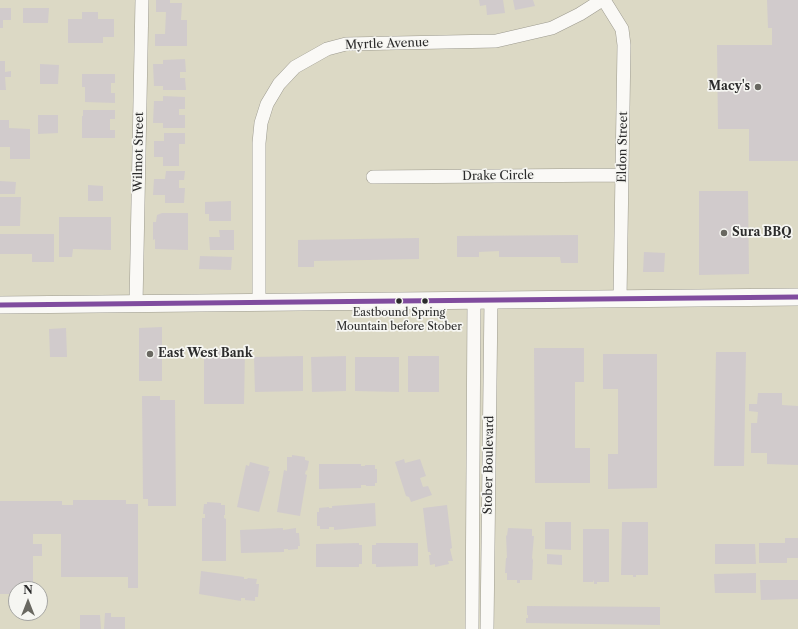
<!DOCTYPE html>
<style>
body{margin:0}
#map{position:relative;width:798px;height:629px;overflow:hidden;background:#dcd9c5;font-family:"Libre Caslon Text",serif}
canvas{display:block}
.north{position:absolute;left:8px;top:581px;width:40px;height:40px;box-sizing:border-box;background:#f6f6f2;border:1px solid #a5a5a2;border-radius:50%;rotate:0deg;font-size:11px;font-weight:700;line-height:16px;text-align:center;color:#2b2b2b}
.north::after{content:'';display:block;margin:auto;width:14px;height:18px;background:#696861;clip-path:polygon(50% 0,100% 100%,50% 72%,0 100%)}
</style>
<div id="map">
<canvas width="798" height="629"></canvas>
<div class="north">N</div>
</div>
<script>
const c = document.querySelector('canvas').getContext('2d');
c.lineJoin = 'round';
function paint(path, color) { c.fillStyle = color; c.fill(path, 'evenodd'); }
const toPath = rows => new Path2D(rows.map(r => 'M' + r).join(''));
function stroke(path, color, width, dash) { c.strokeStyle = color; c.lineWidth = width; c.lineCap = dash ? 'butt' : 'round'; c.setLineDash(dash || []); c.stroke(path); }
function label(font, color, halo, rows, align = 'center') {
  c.font = font + ' "Libre Caslon Text",serif'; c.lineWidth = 3.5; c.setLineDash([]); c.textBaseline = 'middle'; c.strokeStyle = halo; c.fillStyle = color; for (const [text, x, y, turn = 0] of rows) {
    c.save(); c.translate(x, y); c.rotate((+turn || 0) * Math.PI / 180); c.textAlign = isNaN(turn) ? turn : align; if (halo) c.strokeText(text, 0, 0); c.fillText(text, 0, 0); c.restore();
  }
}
paint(toPath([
 [156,0,170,0,170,3,182,3,181,20,187,20,187,46,155,46,155,34,165,34,166,12,156,12],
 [479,0,503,0,505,13,487,15,486,5,480,6],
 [513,0,533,0,535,6,515,10],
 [767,0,798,0,798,161,749,161,749,129,718,129,717,45,772,45,772,28,768,28],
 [0,8,11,8,11,20,3,20,3,28,0,28],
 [23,8,49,8,48,23,23,23],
 [82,12,98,12,98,19,114,19,114,37,103,37,103,43,68,43,68,19,82,19],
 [185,59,186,72,180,72,180,78,185,78,186,90,163,90,163,86,154,86,153,64,163,64,163,60],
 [0,61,5,61,5,72,11,71,11,77,5,77,6,90,0,90],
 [40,64,59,65,58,84,40,84],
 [82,74,115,74,115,83,111,83,111,93,115,93,115,103,85,102,85,87,82,87],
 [163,96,185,97,185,109,179,109,179,115,185,115,185,128,163,128,163,123,153,123,154,101,163,101],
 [83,110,115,110,115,119,110,119,110,130,115,130,115,138,82,138,82,116,83,116],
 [38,115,58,115,58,133,38,134],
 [0,120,9,120,9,128,30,129,30,159,10,159,10,147,0,147],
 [164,133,185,133,185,144,179,144,179,166,163,166,163,157,154,157,154,141,164,141],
 [166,171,185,171,184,180,179,180,179,188,185,188,184,203,165,203,165,195,153,195,154,179,165,179],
 [0,181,16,182,15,194,0,194],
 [88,185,103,186,103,201,88,201],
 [699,191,748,191,749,274,699,275],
 [0,197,21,197,20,226,0,226],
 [231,201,231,221,209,221,209,214,205,214,205,202],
 [162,213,188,213,188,250,155,249,155,239,153,240,153,222,156,222,157,215],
 [59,217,111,217,111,250,73,249,72,257,59,257],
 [219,230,234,230,234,250,210,250,209,237,220,237],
 [0,234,54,234,54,262,32,262,32,254,0,254],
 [578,235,578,263,561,263,560,257,499,257,499,251,479,252,479,257,457,257,457,236],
 [419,238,419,259,314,261,314,267,298,267,298,240],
 [644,252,665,253,664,272,643,272],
 [200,256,232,257,231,270,199,269],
 [162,327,162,381,139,381,139,328],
 [66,328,67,357,50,357,49,329],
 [534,348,584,348,584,382,575,382,575,448,590,448,590,483,535,483],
 [204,349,245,350,244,404,204,404],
 [716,352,746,352,744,466,714,466],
 [603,354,657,354,657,488,608,489,608,454,618,454,618,389,603,389],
 [303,356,303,391,255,392,254,357],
 [346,356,346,391,312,392,311,357],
 [408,356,439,356,439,392,408,392],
 [355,357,399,357,399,392,355,391],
 [758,393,782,393,782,405,798,406,798,465,767,464,767,453,751,453,751,423,757,423,758,412,749,411,749,404,757,404],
 [142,396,160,396,160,400,175,400,176,506,148,506,148,499,143,499],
 [292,455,305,457,305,460,309,461,307,471,306,470,305,474,307,475,300,516,277,512,284,470,287,471,287,457,292,457],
 [404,459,405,463,420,459,426,476,420,478,423,487,428,486,432,495,411,502,409,497,406,496,395,462],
 [250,462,269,467,268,471,270,471,259,512,237,507,246,465,249,466],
 [319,464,361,464,361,466,365,466,365,465,375,465,375,469,377,469,377,483,375,483,375,486,366,486,366,485,361,485,361,488,319,489],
 [73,500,126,500,126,504,138,504,138,588,128,588,128,577,61,577,61,534,33,534,33,544,42,544,42,556,33,556,33,589,16,589,16,594,0,594,0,501,62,501,62,505,73,505],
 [207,502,221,503,221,505,225,505,225,515,224,515,224,518,226,519,226,561,202,561,202,518,205,518,205,514,203,514,204,504,207,504],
 [375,503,376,526,334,530,334,527,329,527,329,529,320,529,320,526,317,526,317,512,319,512,319,508,329,507,329,508,332,508,332,506],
 [447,505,452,548,450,549,453,561,448,561,449,564,435,567,435,564,430,565,429,555,431,555,430,552,428,552,423,508],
 [545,522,571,522,571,550,545,549],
 [622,522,648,522,648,575,636,575,636,577,633,577,633,575,621,575],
 [283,528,283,530,296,528,296,533,299,533,300,546,298,546,298,549,288,550,288,549,284,549,284,552,241,553,240,530],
 [508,528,532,529,532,536,534,536,532,558,533,560,532,580,520,580,520,583,517,583,517,580,507,580,507,573,505,573,506,558,507,558,506,535,507,536],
 [583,529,609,529,609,582,597,582,597,584,594,584,594,580,593,582,583,582],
 [785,538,798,538,798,558,787,558,787,563,759,563,759,543,785,543],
 [359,543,359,545,362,545,362,564,359,564,359,567,316,567,316,544],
 [376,543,418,543,418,566,376,567,376,564,372,564,372,545,376,545],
 [715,544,755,544,756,564,715,564],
 [547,554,562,555,562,565,547,564],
 [201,571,244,577,244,579,247,579,248,578,257,579,256,584,259,584,258,597,255,597,255,601,245,600,245,598,241,598,241,601,199,594],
 [756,573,756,593,715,593,714,574],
 [760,580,798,580,798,599,761,600],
 [527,606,660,607,660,625,526,623,526,618,528,618,528,615,527,615],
 [105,613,111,613,111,617,125,617,125,629,104,629],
 [80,615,100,615,101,629,80,629]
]), '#d1cbcc');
const minor = toPath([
 [604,0,622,29,624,45,620,299],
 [373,177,622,175],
 [259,303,259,143,261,123,267,104,279,84,295,67,327,49,346,44,496,41,552,28,580,14,602,0],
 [136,304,142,0],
 [472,629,474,301],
 [487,629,491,300]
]);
const major = toPath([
 [0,305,798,297]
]);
stroke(minor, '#9c9a8f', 14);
stroke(major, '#9c9a8f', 18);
stroke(minor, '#faf9f6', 13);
stroke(major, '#faf9f6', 17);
stroke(toPath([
 [0,305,798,297]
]), '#804c9e', 5);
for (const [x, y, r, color] of [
 [758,87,4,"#696861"],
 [724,233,4,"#696861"],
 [399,301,3.5,"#2b2b2b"],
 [425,301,3.5,"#2b2b2b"],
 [150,354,4,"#696861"]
]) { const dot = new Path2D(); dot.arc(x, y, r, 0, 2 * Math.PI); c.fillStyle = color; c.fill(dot); stroke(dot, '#f6f6f2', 1.5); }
label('11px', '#2b2b2b', '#f6f6f2', [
 ["Eastbound Spring",399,313],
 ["Mountain before Stober",399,327]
]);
label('12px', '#2b2b2b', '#f6f6f2', [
 ["Myrtle Avenue",387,44,-2],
 ["Eldon Street",623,147,-89],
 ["Wilmot Street",139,152,-89],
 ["Drake Circle",498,176,-1],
 ["Stober Boulevard",489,465,-89]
]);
label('bold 12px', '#2b2b2b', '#f6f6f2', [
 ["Macy's",750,87,"right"],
 ["Sura BBQ",732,233],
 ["East West Bank",158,354]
], 'left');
</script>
